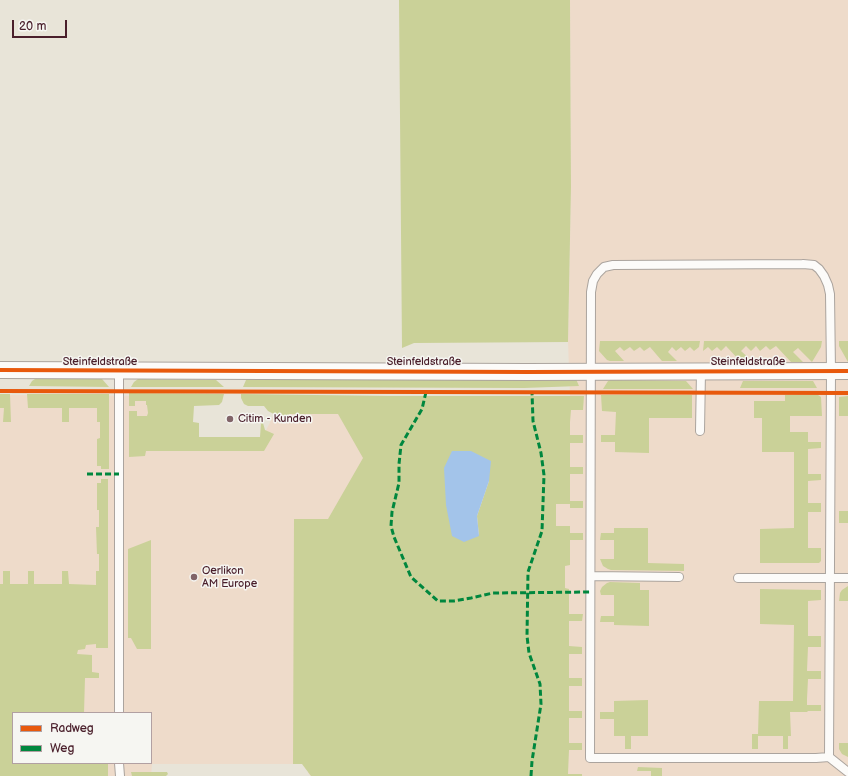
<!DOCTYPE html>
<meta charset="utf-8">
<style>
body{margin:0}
#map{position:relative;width:848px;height:776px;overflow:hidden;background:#e8e4d8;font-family:"Balsamiq Sans",sans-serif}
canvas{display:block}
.legend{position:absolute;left:12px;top:712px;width:140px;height:52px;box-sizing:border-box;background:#f6f6f2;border:1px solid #b1a0a2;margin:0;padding:5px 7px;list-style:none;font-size:12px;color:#4a1f2b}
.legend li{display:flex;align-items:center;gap:8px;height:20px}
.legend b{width:20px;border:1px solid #b1a0a2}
.scale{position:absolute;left:12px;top:20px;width:55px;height:18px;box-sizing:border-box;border:2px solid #4a1f2b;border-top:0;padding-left:5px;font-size:12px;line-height:14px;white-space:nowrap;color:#4a1f2b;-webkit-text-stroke:3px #f6f6f2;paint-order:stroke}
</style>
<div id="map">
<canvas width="848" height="776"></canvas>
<ul class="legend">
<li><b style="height:5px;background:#e8590c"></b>Radweg</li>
<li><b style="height:5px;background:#00873e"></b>Weg</li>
</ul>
<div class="scale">20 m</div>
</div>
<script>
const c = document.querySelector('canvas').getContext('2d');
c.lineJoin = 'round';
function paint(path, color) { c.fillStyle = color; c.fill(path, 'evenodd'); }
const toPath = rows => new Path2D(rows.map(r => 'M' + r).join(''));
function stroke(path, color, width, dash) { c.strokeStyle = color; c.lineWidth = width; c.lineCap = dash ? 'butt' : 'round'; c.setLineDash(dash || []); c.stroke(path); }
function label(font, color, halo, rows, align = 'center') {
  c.font = font + ' "Balsamiq Sans",sans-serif'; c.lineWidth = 3; c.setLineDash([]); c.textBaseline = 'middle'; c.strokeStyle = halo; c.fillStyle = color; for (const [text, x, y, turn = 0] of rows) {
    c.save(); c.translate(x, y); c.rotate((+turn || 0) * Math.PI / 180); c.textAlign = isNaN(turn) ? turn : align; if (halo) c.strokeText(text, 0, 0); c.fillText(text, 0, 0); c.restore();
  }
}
paint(toPath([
 [570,0,848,0,848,776,568,776,569,589,565,589,565,565,570,565,570,527,556,526,556,504,570,504,570,395,568,342,571,187],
 [0,395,175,396,202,442,260,442,284,395,388,396,311,776,308,773,308,764,152,764,151,776,0,776],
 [13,713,151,713,151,763,13,763]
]), '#eedbca');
paint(toPath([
 [399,0,570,0,571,187,568,342,414,343,402,348],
 [600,341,700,341,699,347,694,351,690,347,685,351,681,347,676,351,672,347,668,352,677,361,662,361,650,347,644,351,640,347,634,351,630,347,624,351,620,347,615,351,624,361,610,361,607,360,599,351],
 [704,341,822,341,821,347,812,362,798,348,793,352,803,362,791,362,776,346,770,350,766,346,760,351,756,346,751,351,746,346,741,351,752,361,740,361,726,346,721,351,717,347,712,351,708,347,703,351],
 [839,341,848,341,848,362,839,346],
 [35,379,102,379,109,387,29,386,32,381],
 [138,379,216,380,224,387,131,387,134,382],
 [296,379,493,380,576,379,579,386,524,388,243,387,246,380],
 [611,380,686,381,693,389,603,389,608,381],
 [743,381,813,381,817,388,740,388],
 [129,393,224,394,222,402,219,405,194,406,193,422,199,423,199,437,260,437,261,423,263,423,265,430,274,434,264,451,146,451,145,456,129,457,129,411,137,411,137,416,147,416,148,413,147,405,146,405,146,401,135,401,135,406,129,406],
 [0,394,10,394,11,422,3,422,4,408,0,408],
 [27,394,109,394,109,469,101,469,101,466,97,466,97,439,100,438,100,422,97,422,97,408,69,408,69,422,62,422,62,408,28,408],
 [241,394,388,396,584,396,583,410,571,410,570,422,570,435,583,435,583,443,570,443,570,467,583,467,583,474,570,474,570,501,583,501,583,508,570,508,570,504,556,504,556,526,570,526,570,533,583,533,583,540,570,540,570,565,565,566,565,588,569,589,569,614,583,614,582,621,569,621,569,646,582,647,582,654,569,654,569,678,582,678,582,686,569,686,569,711,582,711,582,718,569,718,569,743,582,743,582,750,569,750,568,774,582,774,582,776,311,776,302,764,293,764,294,519,328,519,363,458,338,414,289,414,285,420,268,411,264,406,248,406,244,404,241,398],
 [444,468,489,481,477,516,479,536],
 [601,395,692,395,692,418,649,418,649,453,615,452,615,442,601,442,601,435,615,435,616,412,602,411],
 [785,395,818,395,821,397,822,416,790,416,790,432,808,432,808,442,821,442,821,448,808,449,808,474,821,474,821,480,808,481,808,503,821,503,821,512,808,512,808,548,821,548,821,561,819,563,760,563,760,529,794,528,794,452,762,452,762,418,754,418,754,401,785,401],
 [848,396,848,416,839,416,839,397],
 [101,479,108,479,108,648,96,648,96,644,86,645,85,649,78,650,77,654,92,655,92,672,99,673,99,678,85,678,84,713,13,713,13,763,108,763,108,776,0,776,0,584,3,584,3,571,10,571,10,584,28,584,28,571,34,571,34,584,62,584,62,571,68,571,69,584,96,585,96,571,99,571,99,554,97,554,96,527,99,527,99,510,97,510,97,483,101,483],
 [839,511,848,511,848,523,839,523],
 [614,528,648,528,648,563,684,564,684,571,611,570,608,569,603,566,600,559,614,559,614,540,600,540,601,533,614,533],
 [151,540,151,649,137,649,131,638,128,638,128,549],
 [610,582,640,583,640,590,649,590,649,626,614,625,614,622,600,622,601,616,614,616,614,595,601,595,600,591,602,587,607,583],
 [848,586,848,601,839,601,840,593,842,590],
 [760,589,821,590,821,600,808,601,808,636,821,636,821,647,808,647,807,671,821,671,821,679,808,679,807,699,807,705,821,705,821,711,808,711,807,712,790,712,791,736,788,736,788,749,783,749,783,736,758,736,758,749,752,749,752,734,758,734,759,701,793,701,794,625,760,624],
 [648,700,648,736,631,736,631,749,625,749,625,736,614,736,614,719,600,719,600,712,614,712,614,701],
 [839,743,848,743,848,757,842,754,839,749],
 [638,767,662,768,662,776,651,776,651,771,637,771],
 [131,772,167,772,168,774,166,776,132,776]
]), '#cad198');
paint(toPath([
 [452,451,471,451,491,461,489,481,477,516,479,536,464,542,452,536,446,505,444,468]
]), '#a3c4ea');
const service = toPath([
 [803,264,814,265,819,269,824,276,828,285,830,294,831,371,829,757,816,758,590,758,591,292,593,281,597,274,604,267,613,265,803,264],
 [119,371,119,713],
 [700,431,701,371],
 [591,576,679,577],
 [738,578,848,578],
 [829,757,848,772],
 [119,763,120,776]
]);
const minor = toPath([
 [0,370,527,372,848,371]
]);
stroke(service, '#aba49e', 10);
stroke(minor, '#aba49e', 18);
stroke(service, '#fcfbf9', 8);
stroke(minor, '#fcfbf9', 16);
stroke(toPath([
 [426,392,422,409,401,445,399,464,399,483,392,512,391,526,394,537,411,577,438,601,454,601,471,598,493,593,591,592],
 [87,474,119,474],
 [531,776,532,761,541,704,540,684,529,653,527,636,528,572,542,531,544,475,541,453,533,421,532,392]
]), '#00873e', 3, [6, 3]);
stroke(toPath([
 [0,370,527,372,848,371],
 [0,391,848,393]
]), '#e8590c', 4);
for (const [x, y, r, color] of [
 [230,419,4,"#816468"],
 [194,577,4,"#816468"]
]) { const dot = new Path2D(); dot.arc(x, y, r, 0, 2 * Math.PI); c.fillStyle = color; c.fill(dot); stroke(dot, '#f6f6f2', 1.5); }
label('11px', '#4a1f2b', '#f6f6f2', [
 ["Steinfeldstraße",100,362],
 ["Steinfeldstraße",424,362],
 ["Steinfeldstraße",748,362]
]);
label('11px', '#4a1f2b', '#f6f6f2', [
 ["Citim - Kunden",238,419],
 ["Oerlikon",202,571],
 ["AM Europe",202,584]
], 'left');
</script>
